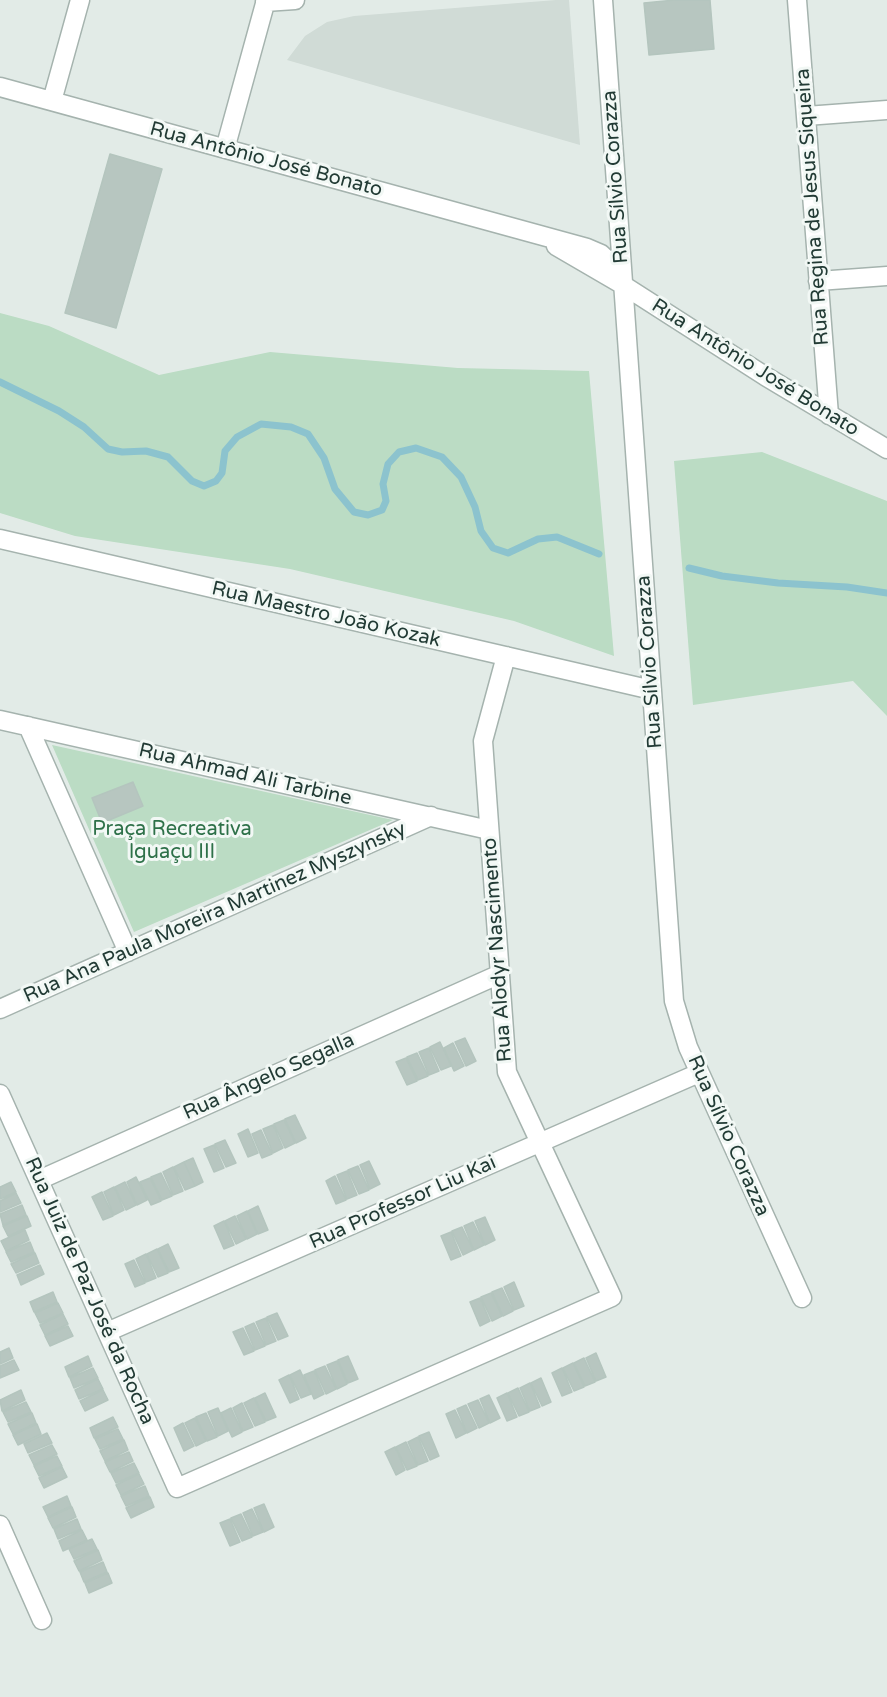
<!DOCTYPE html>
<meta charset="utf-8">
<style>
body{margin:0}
canvas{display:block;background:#e2ebe7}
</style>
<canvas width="887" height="1697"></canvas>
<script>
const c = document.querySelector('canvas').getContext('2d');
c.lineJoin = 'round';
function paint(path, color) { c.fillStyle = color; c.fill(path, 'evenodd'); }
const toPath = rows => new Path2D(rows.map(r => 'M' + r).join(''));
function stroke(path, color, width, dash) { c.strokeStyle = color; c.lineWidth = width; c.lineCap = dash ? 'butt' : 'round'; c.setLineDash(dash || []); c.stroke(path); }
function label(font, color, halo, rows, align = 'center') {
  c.font = font + ' "Varela Round",sans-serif'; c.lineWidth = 6; c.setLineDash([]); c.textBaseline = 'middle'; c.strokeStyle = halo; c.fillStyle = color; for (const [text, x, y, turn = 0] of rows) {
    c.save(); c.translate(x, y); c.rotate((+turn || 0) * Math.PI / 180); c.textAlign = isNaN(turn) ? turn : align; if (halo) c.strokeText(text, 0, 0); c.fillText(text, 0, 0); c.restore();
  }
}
paint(toPath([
 [556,0,569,0,580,145,287,60,305,36,327,22,354,16]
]), '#d0dbd6');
paint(toPath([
 [0,313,49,326,159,375,270,352,458,368,589,371,614,656,514,621,290,569,75,536,0,513],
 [762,452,887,501,887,716,853,681,693,705,674,461],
 [52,745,393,820,134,932]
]), '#bbdcc4');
stroke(toPath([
 [0,382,59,411,84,427,108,449,122,452,146,451,168,457,192,481,204,486,216,481,222,473,225,451,237,437,261,424,291,427,308,434,324,458,335,489,354,512,368,515,382,510,386,501,383,484,388,464,399,452,416,448,442,457,461,477,475,507,481,531,493,548,508,553,538,539,557,537,599,554],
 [689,568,722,576,778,583,847,587,887,593]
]), '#8cc3ce', 7);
const building = toPath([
 [675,0,710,0,714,49,649,55,644,3,675,0],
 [110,154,162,169,116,328,65,313,110,154],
 [133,782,143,806,102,823,92,798,133,782],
 [465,1038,476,1061,466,1066,455,1042,465,1038],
 [440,1042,451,1066,441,1070,430,1047,440,1042],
 [453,1043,464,1066,454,1071,444,1048,453,1043],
 [429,1048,439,1071,429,1075,419,1052,429,1048],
 [417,1053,428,1076,418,1080,407,1057,417,1053],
 [406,1058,417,1081,407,1085,396,1062,406,1058],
 [295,1115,306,1138,296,1143,285,1119,295,1115],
 [284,1120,295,1143,285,1148,274,1124,284,1120],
 [273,1125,283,1148,273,1153,263,1129,273,1125],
 [248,1129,258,1153,248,1157,238,1134,248,1129],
 [261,1130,272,1154,262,1158,252,1134,261,1130],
 [225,1140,236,1163,226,1167,215,1144,225,1140],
 [214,1145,224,1168,214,1172,204,1149,214,1145],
 [193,1158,203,1182,195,1186,184,1162,193,1158],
 [369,1161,380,1184,370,1189,360,1165,369,1161],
 [184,1162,195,1186,185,1190,174,1167,184,1162],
 [358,1166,369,1190,359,1194,348,1170,358,1166],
 [173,1167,183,1191,173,1195,163,1172,173,1167],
 [347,1171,357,1195,347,1199,337,1175,347,1171],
 [161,1173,172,1196,162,1200,151,1177,161,1173],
 [335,1176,346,1200,336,1204,326,1181,335,1176],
 [136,1177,147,1200,137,1205,127,1182,136,1177],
 [150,1178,161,1201,151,1205,140,1182,150,1178],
 [11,1182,16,1192,0,1199,0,1187,11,1182],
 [125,1182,136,1205,126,1210,115,1187,125,1182],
 [114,1187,124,1210,114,1215,104,1192,114,1187],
 [102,1192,113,1216,103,1220,92,1197,102,1192],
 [16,1193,21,1203,0,1212,0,1201,16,1193],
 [22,1205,26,1215,3,1225,0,1214,22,1205],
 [258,1206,268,1230,258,1234,248,1211,258,1206],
 [247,1211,257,1234,247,1239,237,1216,247,1211],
 [27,1216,31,1226,8,1236,3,1226,27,1216],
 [235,1216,246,1239,236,1244,225,1221,235,1216],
 [485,1217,495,1240,485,1245,475,1221,485,1217],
 [224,1221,234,1245,224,1249,214,1226,224,1221],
 [473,1222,484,1245,474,1250,464,1226,473,1222],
 [462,1227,473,1250,463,1255,452,1231,462,1227],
 [25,1230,29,1240,6,1251,1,1241,25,1230],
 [451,1232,461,1256,451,1260,441,1236,451,1232],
 [30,1242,34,1252,11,1262,6,1252,30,1242],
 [168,1244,179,1268,169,1272,158,1249,168,1244],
 [157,1249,168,1273,158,1277,147,1254,157,1249],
 [35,1253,39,1263,16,1273,11,1264,35,1253],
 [146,1254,156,1278,146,1282,136,1259,146,1254],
 [134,1260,145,1283,135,1287,125,1264,134,1260],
 [40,1265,44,1274,21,1285,17,1275,40,1265],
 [514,1282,524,1306,514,1310,504,1287,514,1282],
 [502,1288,513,1311,503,1316,492,1292,502,1288],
 [53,1292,57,1302,34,1312,30,1302,53,1292],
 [491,1293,502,1316,492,1321,481,1297,491,1293],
 [480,1298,490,1321,480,1326,470,1302,480,1298],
 [58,1303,63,1313,40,1323,35,1313,58,1303],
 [277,1313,288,1336,278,1340,267,1317,277,1313],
 [63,1314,68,1324,45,1335,40,1325,63,1314],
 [266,1318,276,1341,266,1345,256,1322,266,1318],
 [254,1323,265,1346,255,1350,245,1327,254,1323],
 [68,1326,73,1336,50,1346,45,1336,68,1326],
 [243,1328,254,1351,244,1355,233,1332,243,1328],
 [9,1348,13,1358,0,1364,0,1352,9,1348],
 [596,1353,606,1377,596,1381,586,1358,596,1353],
 [88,1356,92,1366,69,1377,65,1367,88,1356],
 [348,1356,358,1379,348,1383,338,1360,348,1356],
 [584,1358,595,1382,585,1386,574,1363,584,1358],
 [14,1360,19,1370,0,1378,0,1366,14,1360],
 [337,1361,347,1384,337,1389,327,1365,337,1361],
 [573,1363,584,1387,574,1391,563,1368,573,1363],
 [325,1366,336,1389,326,1394,315,1370,325,1366],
 [93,1368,98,1378,74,1388,70,1378,93,1368],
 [562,1368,572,1392,562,1396,552,1373,562,1368],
 [300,1370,311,1394,301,1398,290,1375,300,1370],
 [314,1371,324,1394,314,1399,304,1375,314,1371],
 [289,1375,299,1399,290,1403,279,1380,289,1375],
 [541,1378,551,1402,542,1406,531,1383,541,1378],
 [98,1379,103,1389,79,1399,75,1390,98,1379],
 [530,1383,540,1407,530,1411,520,1388,530,1383],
 [518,1388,529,1412,519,1416,508,1393,518,1388],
 [21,1390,25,1400,2,1411,0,1400,21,1390],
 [103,1390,108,1400,85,1411,80,1401,103,1390],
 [265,1393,276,1417,266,1421,255,1398,265,1393],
 [507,1393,517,1417,507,1421,497,1398,507,1393],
 [489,1395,500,1418,490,1423,480,1399,489,1395],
 [254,1398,265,1422,255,1426,244,1403,254,1398],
 [478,1400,489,1423,479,1428,468,1404,478,1400],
 [26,1402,31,1412,8,1422,3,1412,26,1402],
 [242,1403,253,1427,243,1431,233,1408,242,1403],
 [466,1405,477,1428,467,1433,457,1409,466,1405],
 [218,1408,228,1431,218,1436,208,1412,218,1408],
 [231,1408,242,1432,232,1437,221,1413,231,1408],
 [455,1410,466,1433,456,1438,446,1414,455,1410],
 [32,1413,36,1423,13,1434,8,1424,32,1413],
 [206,1413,217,1437,207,1441,196,1417,206,1413],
 [113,1417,118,1427,94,1438,90,1428,113,1417],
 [195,1418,206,1441,196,1446,185,1423,195,1418],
 [183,1423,194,1446,184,1451,174,1428,183,1423],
 [37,1424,41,1434,18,1445,13,1435,37,1424],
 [118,1429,123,1439,100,1449,95,1439,118,1429],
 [429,1432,439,1456,430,1460,419,1436,429,1432],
 [47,1433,52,1443,28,1453,24,1444,47,1433],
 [418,1437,428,1461,418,1465,408,1442,418,1437],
 [124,1440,128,1450,105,1461,100,1451,124,1440],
 [406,1442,417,1466,407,1470,396,1447,406,1442],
 [52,1445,57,1454,34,1465,29,1455,52,1445],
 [395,1447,405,1470,396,1475,385,1452,395,1447],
 [129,1452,133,1461,110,1472,105,1462,129,1452],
 [57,1456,62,1466,39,1476,34,1466,57,1456],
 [134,1463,139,1473,116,1483,111,1473,134,1463],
 [62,1467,67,1477,44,1488,39,1478,62,1467],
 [139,1474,144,1484,121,1495,116,1485,139,1474],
 [145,1486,149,1496,126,1506,121,1496,145,1486],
 [67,1496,71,1506,48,1517,43,1507,67,1496],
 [150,1497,154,1507,131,1518,126,1508,150,1497],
 [264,1504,274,1527,264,1532,254,1508,264,1504],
 [72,1507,76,1517,53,1528,48,1518,72,1507],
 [252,1509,263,1532,253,1536,243,1513,252,1509],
 [241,1514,252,1537,242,1541,231,1518,241,1514],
 [77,1519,81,1529,58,1539,54,1529,77,1519],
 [230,1519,240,1542,230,1546,220,1523,230,1519],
 [82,1530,87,1540,63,1551,59,1541,82,1530],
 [92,1539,97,1549,74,1559,69,1549,92,1539],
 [98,1550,102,1560,79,1571,74,1561,98,1550],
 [103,1562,107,1572,84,1582,80,1572,103,1562],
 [108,1573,112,1583,89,1593,85,1583,108,1573]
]);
paint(building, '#b7c6c0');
stroke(building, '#b4c5be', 1.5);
const street = toPath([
 [603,0,674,1001,688,1047,802,1298],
 [797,0,829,415],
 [265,2,295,0],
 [0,87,587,248,601,254,614,266,621,281],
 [52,101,80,0],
 [806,116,887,110],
 [225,149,266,0],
 [556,246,623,285,765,376,887,449],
 [818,281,887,276],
 [0,539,652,690],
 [0,720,489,830],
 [28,726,128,952],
 [0,1009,431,816],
 [0,1094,177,1488,612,1297,507,1072,483,741,506,656],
 [39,1180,500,974],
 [107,1332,699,1073],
 [0,1525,42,1620]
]);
stroke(street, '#a5b3ae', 21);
stroke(street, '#fff', 18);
label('20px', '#223b35', '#f2f8f5', [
 ["Rua Antônio José Bonato",266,160,15],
 ["Rua Sílvio Corazza",616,177,-94],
 ["Rua Regina de Jesus Siqueira",813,207,-94],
 ["Rua Antônio José Bonato",755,368,32],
 ["Rua Maestro João Kozak",326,615,13],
 ["Rua Sílvio Corazza",650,662,-94],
 ["Rua Ahmad Ali Tarbine",245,775,13],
 ["Rua Ana Paula Moreira Martinez Myszynsky",215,913,-24],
 ["Rua Alodyr Nascimento",498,950,-94],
 ["Rua Ângelo Segalla",269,1077,-24],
 ["Rua Sílvio Corazza",728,1136,66],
 ["Rua Professor Liu Kai",403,1203,-24],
 ["Rua Juiz de Paz José da Rocha",89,1291,66]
]);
label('20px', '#2e7149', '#f2f8f5', [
 ["Praça Recreativa",172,830],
 ["Iguaçu III",172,853]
]);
</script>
